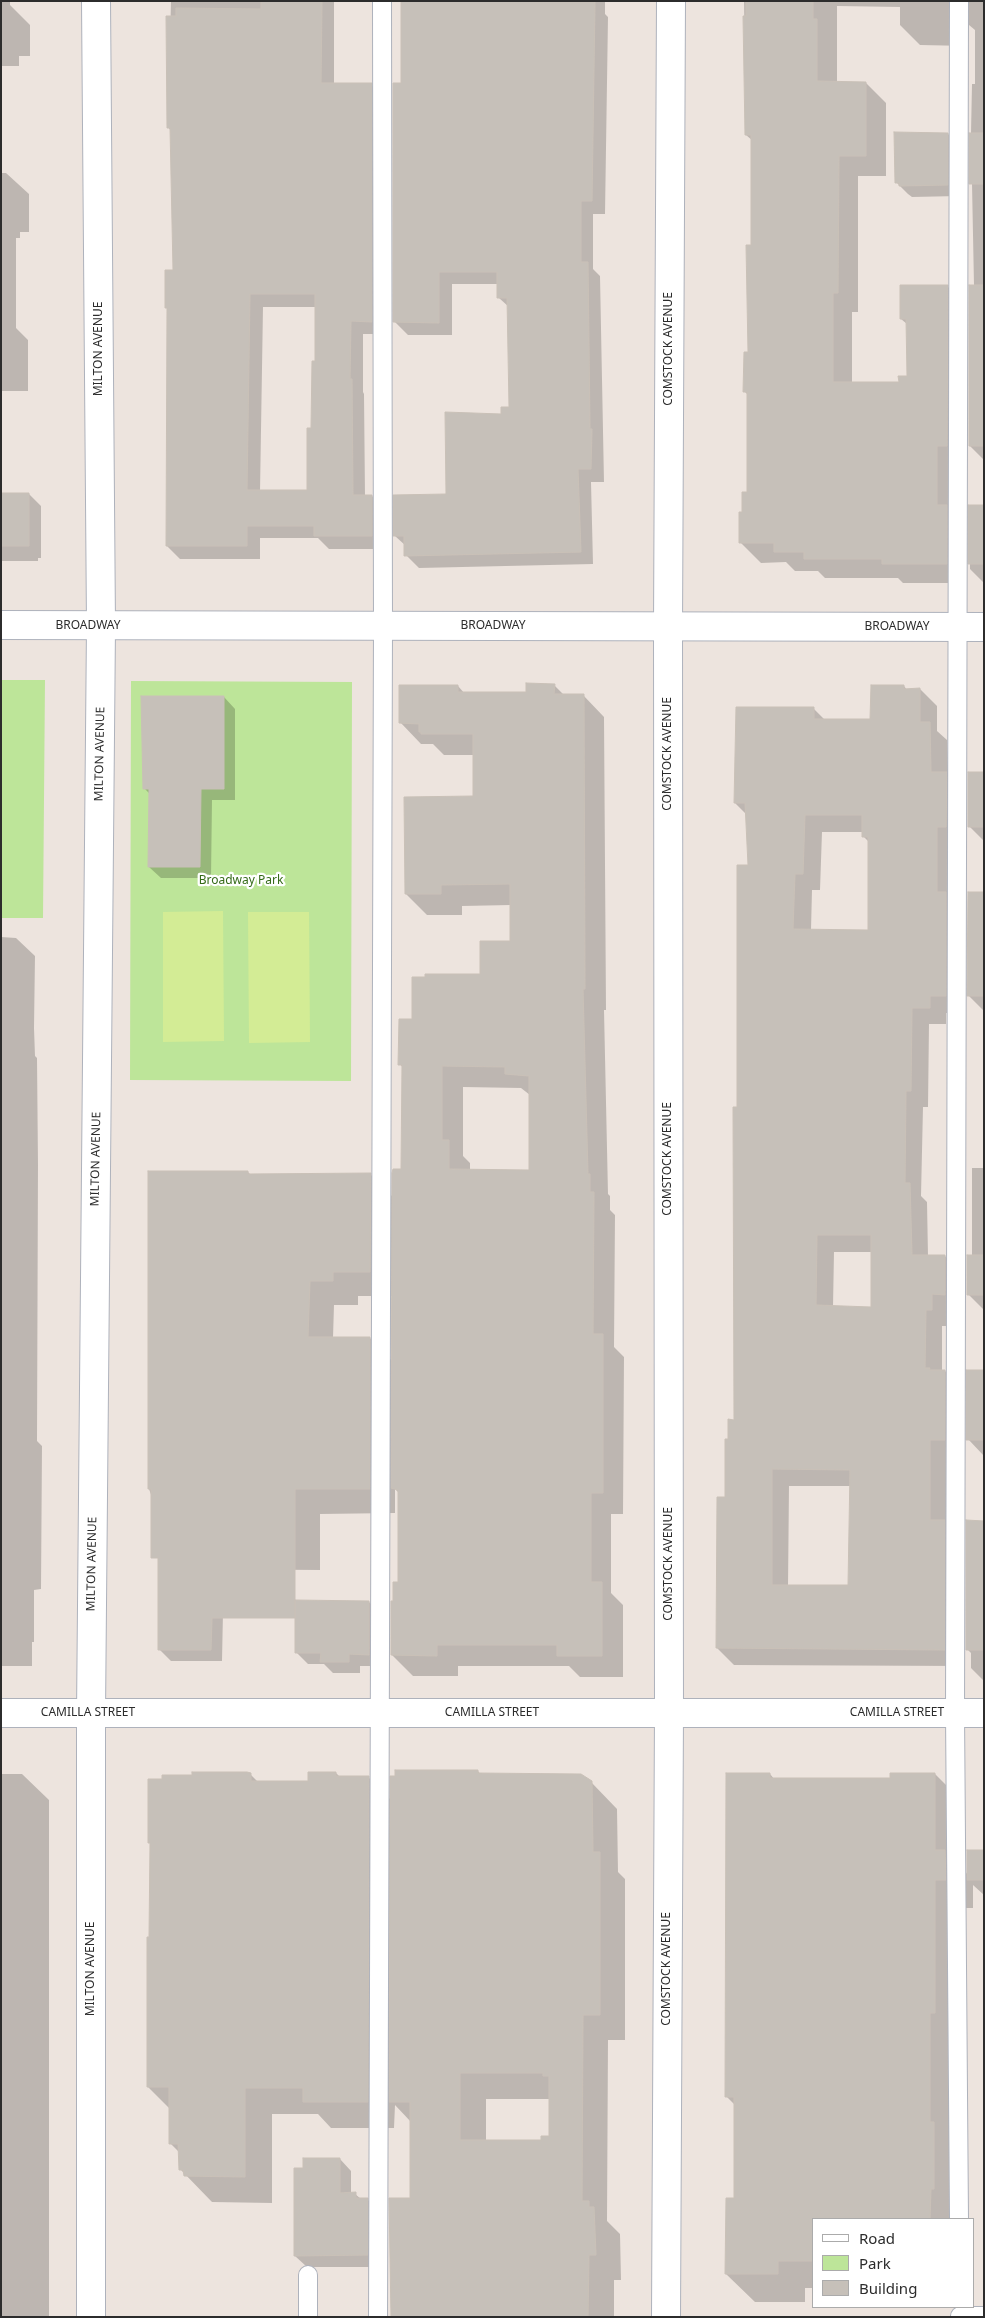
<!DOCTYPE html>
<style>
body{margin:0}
#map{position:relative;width:985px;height:2318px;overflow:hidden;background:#ede4de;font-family:"Noto Sans",sans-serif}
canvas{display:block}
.frame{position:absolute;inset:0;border:2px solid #2c2c2c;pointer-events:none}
.legend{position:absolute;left:812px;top:2218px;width:162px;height:90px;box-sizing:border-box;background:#fff;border:1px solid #ababab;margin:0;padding:6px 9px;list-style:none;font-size:15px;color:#2c2c2c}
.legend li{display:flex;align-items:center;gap:10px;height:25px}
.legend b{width:25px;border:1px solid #ababab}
</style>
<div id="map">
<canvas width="985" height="2318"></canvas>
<div class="frame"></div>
<ul class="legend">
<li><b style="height:6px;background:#fff"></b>Road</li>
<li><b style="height:14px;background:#bde599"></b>Park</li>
<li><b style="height:14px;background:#c6c0b9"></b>Building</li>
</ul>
</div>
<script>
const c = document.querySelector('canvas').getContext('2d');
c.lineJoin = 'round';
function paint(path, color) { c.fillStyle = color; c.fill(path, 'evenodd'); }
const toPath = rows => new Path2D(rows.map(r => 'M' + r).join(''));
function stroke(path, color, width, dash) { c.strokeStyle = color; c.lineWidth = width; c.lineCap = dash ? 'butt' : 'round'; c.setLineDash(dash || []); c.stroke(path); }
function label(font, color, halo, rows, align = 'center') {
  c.font = font + ' "Noto Sans",sans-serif'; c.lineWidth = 4.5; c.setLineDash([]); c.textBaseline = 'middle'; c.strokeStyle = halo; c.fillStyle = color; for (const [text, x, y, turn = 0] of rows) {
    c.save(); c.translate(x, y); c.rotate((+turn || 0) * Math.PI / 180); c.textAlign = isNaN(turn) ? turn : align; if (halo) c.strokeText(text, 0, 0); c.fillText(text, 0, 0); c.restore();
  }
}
paint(toPath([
 [1,680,45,680,43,918,1,918],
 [131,681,352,682,351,1081,130,1080]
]), '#bde599');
paint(toPath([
 [223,911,224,1041,163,1042,163,912],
 [248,912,309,912,310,1042,249,1043]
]), '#d3ec95');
paint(toPath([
 [1,1,10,1,10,5,30,25,30,56,19,56,19,66,1,66],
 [171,1,334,1,334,85,371,85,384,98,385,334,363,334,363,392,364,394,365,496,372,496,385,509,385,549,329,549,318,538,260,538,260,559,180,559,167,546,174,271,171,131,168,127],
 [263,307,316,307,316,362,309,492,260,492],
 [403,1,605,1,605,14,608,17,605,214,593,214,593,269,600,276,604,482,591,482,593,564,419,568,406,555,406,546,395,536,447,495,503,415,510,408,509,307,499,298,499,284,452,284,452,335,408,335,394,321,403,84],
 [744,1,984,1,984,460,970,446,974,286,971,133,972,84,975,84,975,30,969,25,968,46,920,45,900,25,900,7,837,6,837,83,866,83,886,103,886,176,858,176,858,312,852,312,852,383,900,383,909,377,907,324,901,319,947,286,967,306,967,466,957,466,957,516,967,526,967,583,903,583,898,578,825,578,818,571,795,571,786,562,761,563,741,543,744,513,749,493,749,396,745,392,749,353,753,246,753,141,746,135],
 [948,134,959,146,959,196,912,197,908,194,897,183],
 [1,173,6,173,29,194,29,232,20,232,20,238,16,238,16,328,28,340,28,391,1,391],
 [1,494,29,494,41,506,41,558,38,558,38,561,1,561],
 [970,506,984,506,984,583,970,569],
 [554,685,564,695,583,695,604,717,606,1010,604,1010,608,1194,610,1196,610,1210,615,1215,614,1347,624,1357,623,1514,611,1514,611,1593,623,1605,623,1677,580,1677,569,1666,458,1666,458,1676,413,1676,392,1655,395,1602,400,1583,400,1494,395,1489,395,1513,320,1514,320,1570,177,1569,149,1489,248,1172,251,1175,370,1174,393,1197,402,1170,403,1068,400,1064,413,1020,481,975,511,942,511,905,462,906,462,915,427,915,406,894,475,797,475,755,444,755,433,744,421,744,400,722,458,686,465,694,527,694],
 [463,1087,521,1088,530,1095,530,1171,470,1171,470,1163,463,1156],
 [358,1296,393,1296,393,1362,370,1338,333,1338,334,1305,358,1305],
 [904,686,907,690,920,689,937,706,937,731,947,740,948,774,963,790,963,1013,946,1013,946,1024,929,1024,928,1107,923,1107,921,1196,927,1202,928,1256,945,1256,962,1273,948,1326,942,1326,942,1371,945,1371,962,1389,947,1456,947,1524,961,1538,961,1666,734,1665,717,1648,730,1440,735,1421,738,1108,749,867,747,815,735,803,813,708,826,721,871,721],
 [822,832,863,832,863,836,869,842,869,931,811,930,812,890,820,890],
 [834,1252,873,1252,873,1308,833,1307],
 [789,1486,851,1486,849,1587,788,1587],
 [224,697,235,709,235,800,212,800,211,878,161,878,149,867,150,794,145,789],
 [984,773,984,841,969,826],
 [984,893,984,1011,969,996],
 [1,937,16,938,35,956,34,1028,35,1056,37,1058,38,1165,37,1441,42,1446,41,1589,34,1590,34,1642,32,1642,32,1666,1,1666],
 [972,1168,984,1168,984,1310,968,1294,972,1257],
 [984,1371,984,1456,968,1439],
 [984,1522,984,1681,971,1668,971,1653,967,1649],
 [159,1599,223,1612,222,1661,171,1661,159,1649],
 [369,1602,381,1614,380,1666,360,1666,360,1673,333,1673,324,1664,308,1664,296,1652],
 [478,1771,481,1775,591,1782,617,1809,618,1872,625,1879,625,2040,608,2040,607,2221,620,2234,621,2280,614,2280,614,2317,391,2317,390,2199,411,2199,411,2122,395,2105,394,2128,331,2128,318,2114,272,2114,272,2203,212,2202,180,2169,179,2152,170,2143,170,2109,148,2087,151,1845,149,1842,250,1774,258,1782,309,1782,336,1773,340,1777,368,1777,391,1800],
 [486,2099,550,2099,550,2137,542,2141,486,2141],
 [1,1774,22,1774,49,1800,49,2317,1,2317],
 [770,1774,775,1780,892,1780,935,1774,963,1802,963,1869,968,1875,984,1852,984,1895,973,1885,973,1908,963,1908,958,2219,814,2219,814,2288,805,2288,805,2302,755,2302,726,2274,735,2199,735,2105,726,2096],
 [340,2159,351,2171,351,2194,355,2194,361,2199,367,2199,379,2211,379,2267,307,2267,295,2256,304,2170]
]), '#0003');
const building = toPath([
 [261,1,322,1,321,83,372,83,372,322,351,321,350,379,352,379,353,495,372,495,372,536,314,536,314,526,247,526,247,546,166,546,167,308,165,308,165,270,173,270,170,128,167,128,166,16,176,16,176,8,261,9,261,1],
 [250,294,315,294,315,361,312,361,311,428,307,428,307,490,247,490,250,294],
 [401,1,595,2,592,201,581,201,581,262,588,262,590,429,592,429,591,469,578,469,581,552,404,556,404,536,393,536,393,495,446,494,445,412,501,414,501,407,509,407,507,298,497,298,497,272,439,272,439,323,393,322,393,83,401,83,401,1],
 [746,1,813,1,813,19,817,19,817,81,866,82,866,156,839,156,838,293,833,293,833,382,899,382,898,376,907,376,906,319,900,319,900,285,948,285,947,446,937,446,937,505,947,505,947,564,882,564,882,559,804,559,804,552,774,552,774,543,739,543,739,512,742,512,742,492,747,492,747,392,743,392,744,352,748,352,746,245,751,245,751,135,745,135,743,16,746,16,746,1],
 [894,132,948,133,948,185,899,186,899,183,895,183,894,132],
 [969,133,984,133,984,184,969,184,969,133],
 [969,285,984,285,984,446,969,446,969,285],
 [1,493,29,493,29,546,1,546,1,493],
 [968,505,984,505,984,564,968,564,968,505],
 [526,683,555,684,554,694,584,694,585,989,583,989,588,1174,590,1174,590,1192,594,1192,593,1334,603,1334,603,1493,591,1493,591,1582,602,1582,602,1656,557,1656,557,1645,437,1645,437,1656,391,1655,391,1601,393,1601,393,1582,398,1582,398,1490,391,1488,392,1173,393,1169,401,1169,402,1065,398,1065,399,1019,412,1019,412,977,425,977,425,974,480,974,480,941,510,941,510,884,441,885,441,894,405,894,404,797,473,796,473,734,421,734,421,732,419,732,419,724,399,723,399,685,458,685,458,692,526,692,526,683],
 [442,1066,505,1067,505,1074,529,1076,529,1170,449,1169,449,1140,442,1140,442,1066],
 [871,685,904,685,904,689,920,688,920,722,930,722,931,772,947,772,946,827,937,827,937,892,946,892,946,996,930,996,930,1008,912,1008,911,1091,906,1091,905,1183,910,1183,912,1255,945,1255,945,1295,932,1294,932,1310,926,1310,925,1368,930,1368,929,1370,945,1370,945,1440,930,1440,930,1520,945,1520,945,1650,716,1648,717,1497,725,1497,725,1439,728,1439,728,1419,734,1420,733,1107,737,1107,737,865,748,865,745,803,734,803,736,707,814,707,814,719,870,719,871,685],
 [805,815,862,815,862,837,868,837,868,930,793,929,795,874,803,874,805,815],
 [817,1235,871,1235,871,1307,816,1305,817,1235],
 [772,1469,850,1470,848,1585,772,1585,772,1469],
 [141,696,224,696,224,789,201,789,200,867,148,867,149,789,143,789,141,696],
 [968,772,984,772,984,827,968,827,968,772],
 [968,892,984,892,984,996,967,996,968,892],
 [148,1171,248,1171,248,1174,371,1173,370,1272,333,1272,333,1281,310,1281,308,1337,370,1337,370,1489,295,1489,295,1618,212,1618,211,1650,158,1650,158,1558,151,1558,151,1489,148,1489,148,1171],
 [967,1255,984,1255,984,1295,967,1295,967,1255],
 [966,1370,984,1370,984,1440,966,1440,966,1370],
 [966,1520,984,1521,984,1650,966,1650,966,1520],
 [295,1600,369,1601,369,1655,349,1654,349,1662,320,1662,321,1653,295,1653,295,1600],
 [395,1770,478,1770,478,1773,581,1774,592,1781,593,1852,600,1852,600,2015,583,2015,582,2201,589,2201,589,2207,594,2207,596,2255,589,2255,588,2317,391,2317,389,2198,410,2198,410,2102,389,2102,390,1776,395,1776,395,1770],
 [460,2073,543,2073,543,2076,549,2076,549,2136,541,2136,541,2140,460,2140,460,2073],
 [192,1772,247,1772,251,1773,251,1781,308,1781,308,1772,336,1772,336,1776,369,1776,368,2102,303,2102,303,2088,245,2088,245,2177,184,2176,183,2170,179,2170,178,2144,169,2144,169,2087,147,2087,147,1937,149,1937,150,1843,148,1843,148,1779,162,1779,162,1775,192,1775,192,1772],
 [726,1773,770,1773,770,1778,890,1778,890,1773,935,1773,935,1850,945,1850,946,1880,935,1880,935,2013,930,2013,930,2122,934,2122,934,2189,931,2189,930,2219,814,2219,814,2261,778,2261,778,2274,725,2274,726,2198,734,2198,734,2097,725,2097,726,1773],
 [967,1850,984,1850,984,1880,967,1880,967,1850],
 [303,2158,340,2158,340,2193,356,2192,356,2198,368,2198,368,2255,294,2256,294,2168,303,2168,303,2158]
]);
paint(building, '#c6c0b9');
stroke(building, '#c9c0b7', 1);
const lane = toPath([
 [959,1,955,1713,959,2219],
 [960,2316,984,2316],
 [308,2317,308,2275],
 [378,2317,383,626,382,1]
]);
const street = toPath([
 [1,1713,984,1713],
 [91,2317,91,1713,101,626,96,1],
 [666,2317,669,1713,668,626,671,1]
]);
const secondary = toPath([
 [1,625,984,627]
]);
stroke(lane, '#aeb2bc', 20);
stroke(street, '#aeb2bc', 30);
stroke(secondary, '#aeb2bc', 30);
stroke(lane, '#fff', 18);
stroke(street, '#fff', 28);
stroke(secondary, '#fff', 28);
label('12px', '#2c2c2c', '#fff', [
 ["MILTON AVENUE",99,349,-90],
 ["COMSTOCK AVENUE",669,349,-90],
 ["BROADWAY",88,626],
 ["BROADWAY",493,626],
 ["BROADWAY",897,627],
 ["MILTON AVENUE",100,754,-89],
 ["COMSTOCK AVENUE",668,754,-90],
 ["MILTON AVENUE",96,1159,-89],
 ["COMSTOCK AVENUE",668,1159,-90],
 ["MILTON AVENUE",92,1564,-89],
 ["COMSTOCK AVENUE",669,1564,-90],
 ["CAMILLA STREET",88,1713],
 ["CAMILLA STREET",492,1713],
 ["CAMILLA STREET",897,1713],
 ["MILTON AVENUE",91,1969,-90],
 ["COMSTOCK AVENUE",667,1969,-90]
]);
label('12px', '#356b19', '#fff', [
 ["Broadway Park",241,881]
]);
</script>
